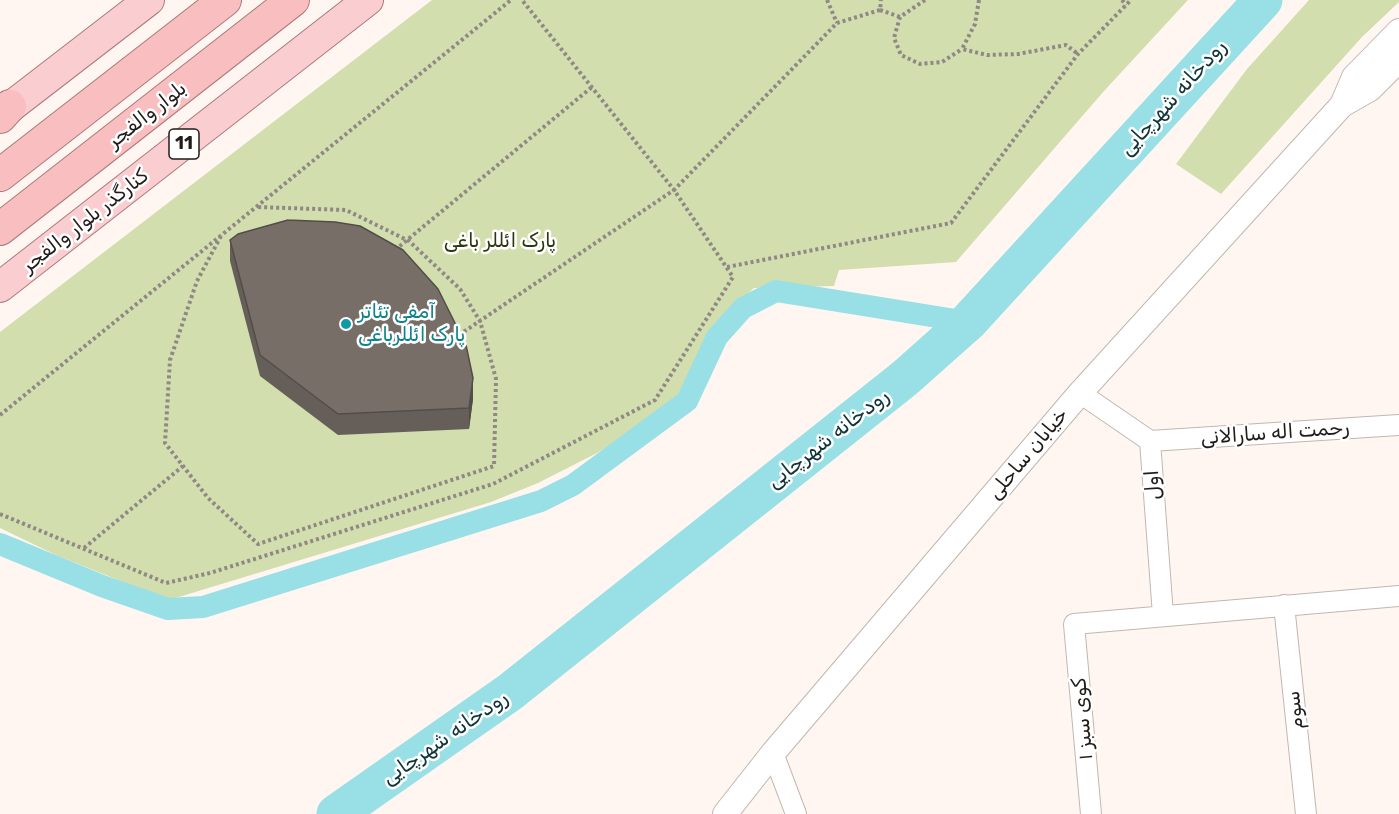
<!DOCTYPE html>
<meta charset="utf-8">
<style>
body{margin:0}
canvas{display:block;background:#fff6f1}
</style>
<canvas width="1399" height="814"></canvas>
<script>
const c = document.querySelector('canvas').getContext('2d');
c.lineJoin = 'round';
function paint(path, color) { c.fillStyle = color; c.fill(path, 'evenodd'); }
const toPath = rows => new Path2D(rows.map(r => 'M' + r).join(''));
function stroke(path, color, width, dash) { c.strokeStyle = color; c.lineWidth = width; c.lineCap = dash ? 'butt' : 'round'; c.setLineDash(dash || []); c.stroke(path); }
function label(font, color, halo, rows, align = 'center') {
  c.font = font + ' Rubik,"Noto Naskh Arabic",sans-serif'; c.lineWidth = 5; c.setLineDash([]); c.textBaseline = 'middle'; c.strokeStyle = halo; c.fillStyle = color; for (const [text, x, y, turn = 0] of rows) {
    c.save(); c.translate(x, y); c.rotate((+turn || 0) * Math.PI / 180); c.textAlign = isNaN(turn) ? turn : align; if (halo) c.strokeText(text, 0, 0); c.fillText(text, 0, 0); c.restore();
  }
}
paint(toPath([
 [432,0,1188,0,1104,91,956,262,839,270,834,286,754,288,728,312,712,335,690,381,662,414,597,453,538,483,491,502,169,600,58,556,0,528,0,332],
 [1309,0,1399,0,1399,2,1362,37,1221,194,1176,164,1247,69]
]), '#d2deae');
stroke(toPath([
 [0,544,102,586,168,609,203,607,541,501,573,485,687,401,717,337,743,308,776,291,968,322]
]), '#98e0e5', 22);
stroke(toPath([
 [336,814,510,692,905,378,968,322,1263,0]
]), '#98e0e5', 39);
const minor = toPath([
 [1080,393,1150,441,1163,615],
 [1150,441,1399,425],
 [1284,605,1306,814],
 [773,753,796,814],
 [1091,814,1074,624,1399,596]
]);
const tertiary = toPath([
 [1342,105,1370,89,1399,60],
 [725,814,773,753,1080,393,1342,105,1354,77,1399,31]
]);
const primary = toPath([
 [0,115,149,0],
 [0,287,368,0]
]);
const trunk = toPath([
 [0,117,10,106],
 [0,175,225,0],
 [0,229,293,0]
]);
stroke(minor, '#c1b7b1', 22);
stroke(tertiary, '#c1b7b1', 26);
stroke(primary, '#ac7a7c', 32);
stroke(trunk, '#ac7a7c', 34);
stroke(toPath([
 [827,0,837,23],
 [925,0,900,17,894,38,901,55,920,64,942,62,962,49],
 [979,0,975,24,962,49,987,55,1018,54,1066,45,1078,54],
 [1122,0,1126,5],
 [880,10,900,17],
 [221,236,197,281,170,360,165,443,208,498,258,544,494,466,496,379,480,321,460,289,409,241,346,210,257,207],
 [395,250,592,87],
 [727,267,951,223,1078,54,1131,0],
 [459,335,674,190,522,0],
 [0,415,511,0],
 [0,514,166,583,210,573,493,484,655,400,733,277,674,190,837,23,880,10,881,0],
 [84,548,183,466]
]), '#8f8885', 4, [3, 3]);
stroke(minor, '#fff', 20);
stroke(tertiary, '#fff', 24);
stroke(primary, '#faced0', 30);
stroke(trunk, '#f8bec0', 32);
paint(toPath([
 [230,240,473,399,469,429,338,435,260,376,230,261]
]), '#665f59');
paint(toPath([
 [473,378,473,399,469,429,469,408]
]), '#534d49');
const building = toPath([
 [288,220,335,222,360,226,403,250,438,289,466,345,473,378,469,408,338,414,260,355,230,240,238,234,288,220]
]);
paint(building, '#776e68');
stroke(building, '#534d49', 1.5);
for (const [x, y, r, color] of [
 [346,324,6,"#0f9aa8"]
]) { const dot = new Path2D(); dot.arc(x, y, r, 0, 2 * Math.PI); c.fillStyle = color; c.fill(dot); stroke(dot, '#fff', 2); }
for (const [x, y, w] of [
 [184,144,30]
]) { const box = new Path2D(); box.roundRect(x - w / 2, y - 15, w, 30, 4.5); c.fillStyle = '#fff'; c.fill(box); stroke(box, '#201c1a', 1.5); }
label('bold 18px', '#201c1a', null, [
 ["11",184,144]
]);
label('20px', '#201c1a', '#fff', [
 ["بلوار والفجر",147,115,-38],
 ["کنارگذر بلوار والفجر",85,221,-38],
 ["رحمت اله سارالانی",1275,433,-4],
 ["خیابان ساحلی",1028,454,-50],
 ["اول",1153,485,-94],
 ["سوم",1295,710,-96],
 ["کوی سبز ۱",1083,719,-95]
]);
label('20px', '#2e360d', '#fff', [
 ["پارک ائللر باغی",500,241]
]);
label('20px', '#0d838f', '#fff', [
 ["آمفی تئاتر",358,312],
 ["پارک ائللرباغی",358,335]
], 'left');
label('italic 21px', '#103437', '#fff', [
 ["رودخانه شهرچایی",1173,98,-48],
 ["رودخانه شهرچایی",828,439,-38],
 ["رودخانه شهرچایی",445,738,-35]
]);
</script>
